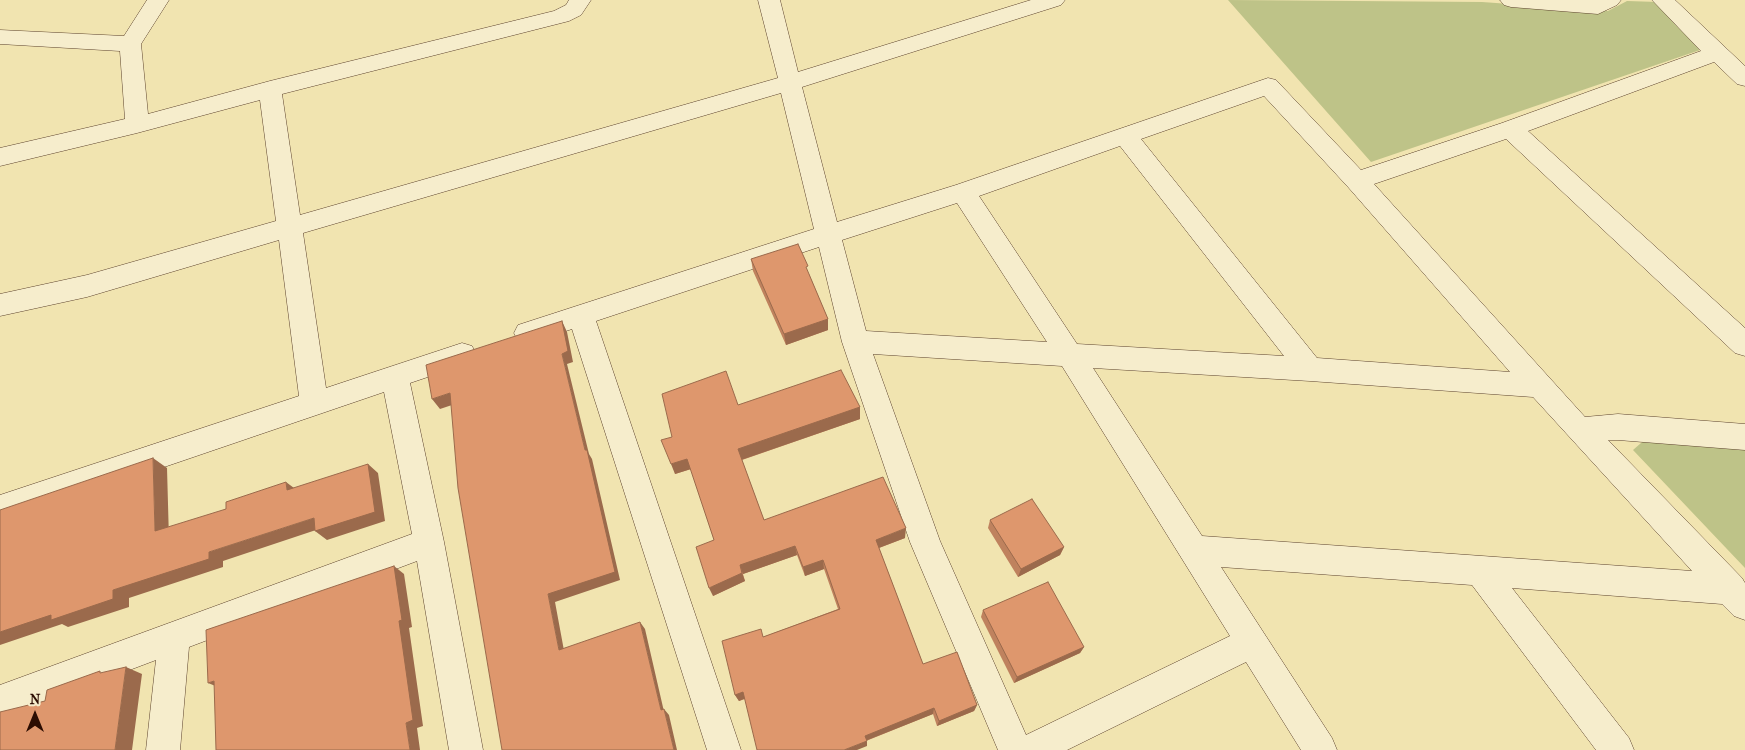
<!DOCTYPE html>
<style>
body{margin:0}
#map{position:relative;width:1745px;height:750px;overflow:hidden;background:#f1e4b0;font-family:"IM FELL French Canon",serif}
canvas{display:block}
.north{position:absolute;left:10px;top:690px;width:50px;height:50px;-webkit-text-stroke:4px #f6edcc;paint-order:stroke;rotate:0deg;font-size:14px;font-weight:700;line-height:20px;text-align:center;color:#2c0d02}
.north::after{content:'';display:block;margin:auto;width:18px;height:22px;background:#2c0d02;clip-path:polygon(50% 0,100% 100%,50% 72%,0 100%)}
</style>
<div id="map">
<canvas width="1745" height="750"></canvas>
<div class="north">N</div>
</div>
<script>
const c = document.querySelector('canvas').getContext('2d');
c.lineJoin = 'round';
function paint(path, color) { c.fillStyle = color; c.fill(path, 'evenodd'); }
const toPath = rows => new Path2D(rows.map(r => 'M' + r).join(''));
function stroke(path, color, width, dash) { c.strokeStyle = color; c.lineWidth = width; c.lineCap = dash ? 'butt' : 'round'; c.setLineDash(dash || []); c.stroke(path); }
paint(toPath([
 [1228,0,1482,2,1608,11,1627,1,1658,2,1703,49,1371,162],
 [1649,436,1745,442,1745,568,1633,450]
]), '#bec388');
const minor = toPath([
 [147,0,169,0,141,44,148,114,270,81,554,11,566,5,569,0,591,0,581,15,569,21,282,94,300,215,778,78,758,0,780,0,798,72,1031,0,1065,0,1061,5,802,87,837,222,956,185,1268,78,1276,80,1361,170,1502,123,1701,51,1652,0,1675,0,1745,66,1745,86,1737,84,1714,62,1528,131,1745,328,1745,356,1735,353,1506,139,1374,184,1585,417,1618,414,1745,424,1745,450,1618,440,1608,440,1742,578,1745,583,1745,620,1734,616,1722,604,1512,588,1629,738,1634,750,1596,750,1472,585,1221,567,1332,738,1337,750,1301,750,1246,662,1067,750,998,750,910,542,842,342,819,247,596,321,741,750,707,750,572,329,527,344,518,341,514,333,518,325,814,229,781,93,303,233,326,388,462,343,472,346,476,354,472,362,410,383,444,542,483,750,449,750,417,561,189,647,180,750,146,750,156,660,0,719,0,685,412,534,384,392,0,523,0,495,299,396,279,240,87,297,0,316,0,294,87,275,276,221,260,100,137,133,0,166,0,148,125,119,120,51,0,44,0,30,124,36,147,0],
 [1264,96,1348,187,1510,372,1317,358,1141,139,1264,96],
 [1120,146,1284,356,1077,344,979,196,1120,146],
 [957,203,1047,342,866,331,842,240,957,203],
 [873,354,1062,366,1230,636,1026,735,940,541,873,354],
 [1093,368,1310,381,1533,397,1692,571,1202,536,1093,368],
 [1500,0,1621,0,1617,5,1598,14,1511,7,1504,5,1500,0]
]);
stroke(minor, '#5d432e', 1);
paint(minor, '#f6edcc');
paint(toPath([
 [751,259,809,274,828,319,828,330,786,345,753,271],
 [738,405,860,407,860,419,742,460,764,520,905,538,879,548,923,664,977,705,974,711,937,726,933,714,866,741,867,746,745,699,739,701,735,695,763,637,838,609,824,569,805,576,797,555,743,574,745,581,713,596,714,540,691,469,675,474,672,437],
 [990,520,1064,547,1060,555,1018,577,988,528],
 [983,610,1084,647,1080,653,1014,683,981,617]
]), '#bf825e');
paint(toPath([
 [828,319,828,330,786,345,784,334],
 [562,321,567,332,573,362,567,364,589,454,592,459,620,580,555,602,565,656,559,650,548,594,585,450,562,354],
 [450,393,458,403,440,409,432,399],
 [860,407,860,419,741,460,738,449],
 [153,458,167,468,169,540,155,531],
 [687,459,691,469,675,474,671,464],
 [368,464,378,473,385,521,327,540,315,531],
 [286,482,298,491,287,490],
 [314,518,325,527,223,561,223,567,129,598,129,607,68,627,62,624,0,645,0,632,113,590,209,552],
 [906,528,905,538,876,549,876,540],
 [795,546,797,555,743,574,740,565],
 [1064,547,1060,555,1018,577,1021,569],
 [823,560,824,569,805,576,803,567],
 [394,566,404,574,412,627,409,628,423,726,417,728,420,750,410,750,406,723],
 [742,573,745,581,713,596,709,588],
 [640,622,645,629,665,716,661,710],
 [1084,647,1080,653,1014,683,1017,677],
 [126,667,142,674,132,750,115,750],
 [214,681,223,689,208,683],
 [743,692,746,698,739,701,735,695],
 [977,705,974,711,937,726,939,721],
 [934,708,933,714,865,741,865,736],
 [664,709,669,715,677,750,674,750],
 [867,741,867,746,857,750,844,750]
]), '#9b6a4c');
const building = toPath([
 [798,244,808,266,806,267,828,319,784,334,751,259,798,244],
 [562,321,568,351,562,354,585,450,587,450,615,572,548,594,559,650,640,622,661,710,664,709,674,750,502,750,458,488,450,393,432,399,426,365,562,321],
 [841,370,860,407,738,449,764,520,883,477,906,528,876,540,923,664,957,652,977,705,939,721,934,708,865,736,867,741,844,750,757,750,743,692,735,695,722,641,761,629,763,637,840,609,823,560,803,567,795,546,740,565,742,573,709,588,696,547,714,540,687,459,671,464,661,440,672,437,662,394,726,371,738,405,841,370],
 [153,458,155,531,226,509,226,502,286,482,287,490,368,464,375,512,315,531,314,518,209,552,209,559,113,590,113,599,51,620,51,615,0,632,0,510,153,458],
 [1032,499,1064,547,1021,569,990,520,1032,499],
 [394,566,402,620,399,621,413,720,406,723,410,750,216,750,214,681,208,683,206,630,394,566],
 [1048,582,1084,647,1017,677,983,610,1048,582],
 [126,667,115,750,0,750,0,712,45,701,47,690,100,671,100,673,126,667]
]);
paint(building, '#de976d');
stroke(building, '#9b6a4c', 1);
</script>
